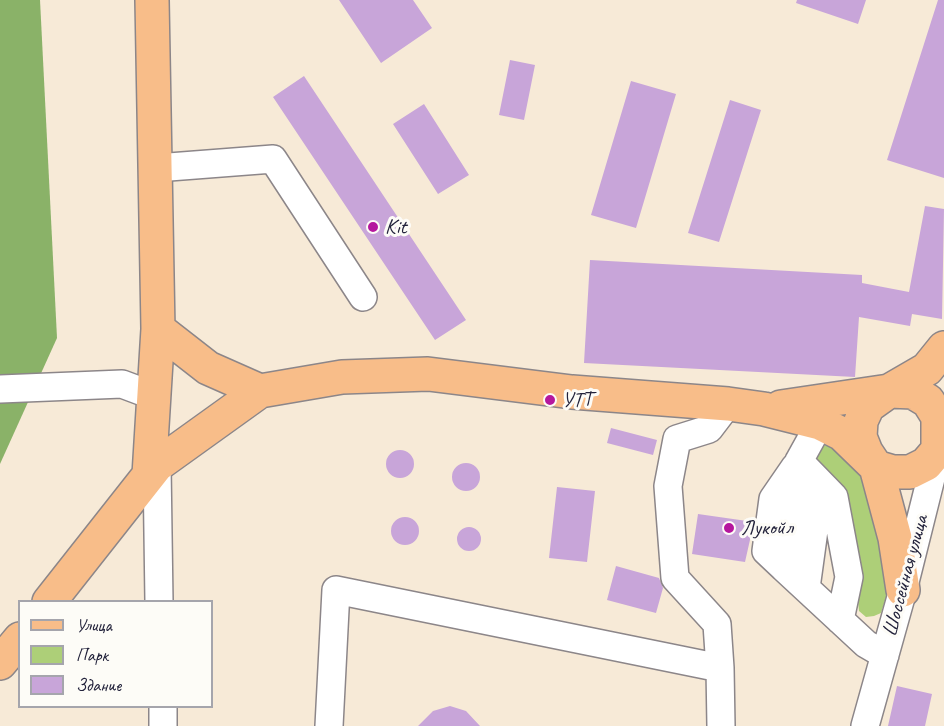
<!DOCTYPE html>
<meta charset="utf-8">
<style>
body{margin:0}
#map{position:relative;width:944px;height:726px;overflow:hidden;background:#f7ead7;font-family:Caveat,sans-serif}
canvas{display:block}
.legend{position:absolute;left:18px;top:600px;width:195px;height:108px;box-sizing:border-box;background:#fdfcf7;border:2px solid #a5a5ac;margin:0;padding:8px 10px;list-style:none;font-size:18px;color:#22223b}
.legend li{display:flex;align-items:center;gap:12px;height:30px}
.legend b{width:30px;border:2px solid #a5a5ac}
</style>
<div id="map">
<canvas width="944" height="726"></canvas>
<ul class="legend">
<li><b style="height:8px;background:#f8bd89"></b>Улица</li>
<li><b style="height:16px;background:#adcf78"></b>Парк</li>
<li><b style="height:16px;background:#c8a5d9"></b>Здание</li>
</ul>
</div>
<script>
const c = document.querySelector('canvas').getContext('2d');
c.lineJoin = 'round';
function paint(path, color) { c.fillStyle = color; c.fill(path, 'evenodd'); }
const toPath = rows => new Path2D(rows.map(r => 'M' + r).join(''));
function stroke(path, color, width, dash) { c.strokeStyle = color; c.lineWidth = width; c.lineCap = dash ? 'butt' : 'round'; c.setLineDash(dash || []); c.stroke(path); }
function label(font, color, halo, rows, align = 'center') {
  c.font = font + ' Caveat,sans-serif'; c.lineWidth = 6; c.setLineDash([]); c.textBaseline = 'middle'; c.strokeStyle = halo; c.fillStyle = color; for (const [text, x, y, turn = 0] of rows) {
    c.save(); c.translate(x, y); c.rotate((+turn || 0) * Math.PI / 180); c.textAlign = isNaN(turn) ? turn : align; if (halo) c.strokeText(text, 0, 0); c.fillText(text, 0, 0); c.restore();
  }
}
paint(toPath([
 [835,444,863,466,892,579,881,613,874,616,866,617,859,611,857,592,817,465,817,455,821,446]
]), '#adcf78');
paint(toPath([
 [0,0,40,0,57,338,0,464]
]), '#8ab268');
paint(toPath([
 [339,0,413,0,432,28,381,63],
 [797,0,866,0,858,24,796,3],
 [938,0,944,0,944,178,887,160],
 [510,60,535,65,524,120,499,115],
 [304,76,466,320,435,340,273,97],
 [631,81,676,94,636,228,591,215],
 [730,100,761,110,719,242,688,233],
 [424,104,469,175,438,194,393,124],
 [925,206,944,209,942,319,912,314,910,326,859,317,855,377,584,363,590,260,862,275,862,283,909,292],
 [611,428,657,440,653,455,607,443],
 '386 464a14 14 0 1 1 28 0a14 14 0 1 1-28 0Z',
 '452 477a14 14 0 1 1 28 0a14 14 0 1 1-28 0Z',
 [557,487,595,491,587,562,549,558],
 [698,514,754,522,745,562,692,554],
 '391 531a14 14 0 1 1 28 0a14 14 0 1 1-28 0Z',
 '457 539a12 12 0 1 1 24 0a12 12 0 1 1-24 0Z',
 [616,566,659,578,663,588,656,613,607,600],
 [897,686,932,694,925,726,888,726],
 [450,706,466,711,480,726,418,726,433,711]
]), '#c8a5d9');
const minor = toPath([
 [156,168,273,159,363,297],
 [0,389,122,384,154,396],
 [820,423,799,461,784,568,866,644,885,655],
 [799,461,834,497,849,577,840,620],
 [157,465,159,602],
 [802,474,814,530,806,588],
 [784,568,766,551,773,499,795,467],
 [720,668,717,624,675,578,668,486,677,439,709,429,728,404],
 [163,706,163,726],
 [329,726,336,590,720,668,721,726],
 [865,726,903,590,938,450]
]);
const major = toPath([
 [158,329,208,368,260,391,342,377,428,374,572,392,728,404,764,409,820,423,842,434,876,467,895,538,903,590],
 [889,391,913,392,928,401,938,417,938,450,926,464,910,472,893,472,876,467,866,452,860,437,861,421,868,406,889,391],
 [781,407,889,391,927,369,944,348],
 [149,475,158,329,152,0],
 [49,602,157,465,260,391],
 [0,663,20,639]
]);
stroke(minor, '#8c8689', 30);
stroke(major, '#8c8689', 36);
stroke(minor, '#fff', 27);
stroke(major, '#f8bd89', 33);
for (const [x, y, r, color] of [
 [373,227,6,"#b5179e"],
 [550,400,6,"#b5179e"],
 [729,528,6,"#b5179e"]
]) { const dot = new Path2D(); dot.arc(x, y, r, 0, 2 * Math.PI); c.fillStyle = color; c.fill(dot); stroke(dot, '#fdfcf7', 2); }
label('21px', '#22223b', '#fdfcf7', [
 ["Kit",385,227],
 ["УТТ",562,400],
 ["Лукойл",741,528]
], 'left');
label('21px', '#22223b', '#fdfcf7', [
 ["Шоссейная улица",906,576,-75]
]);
</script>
